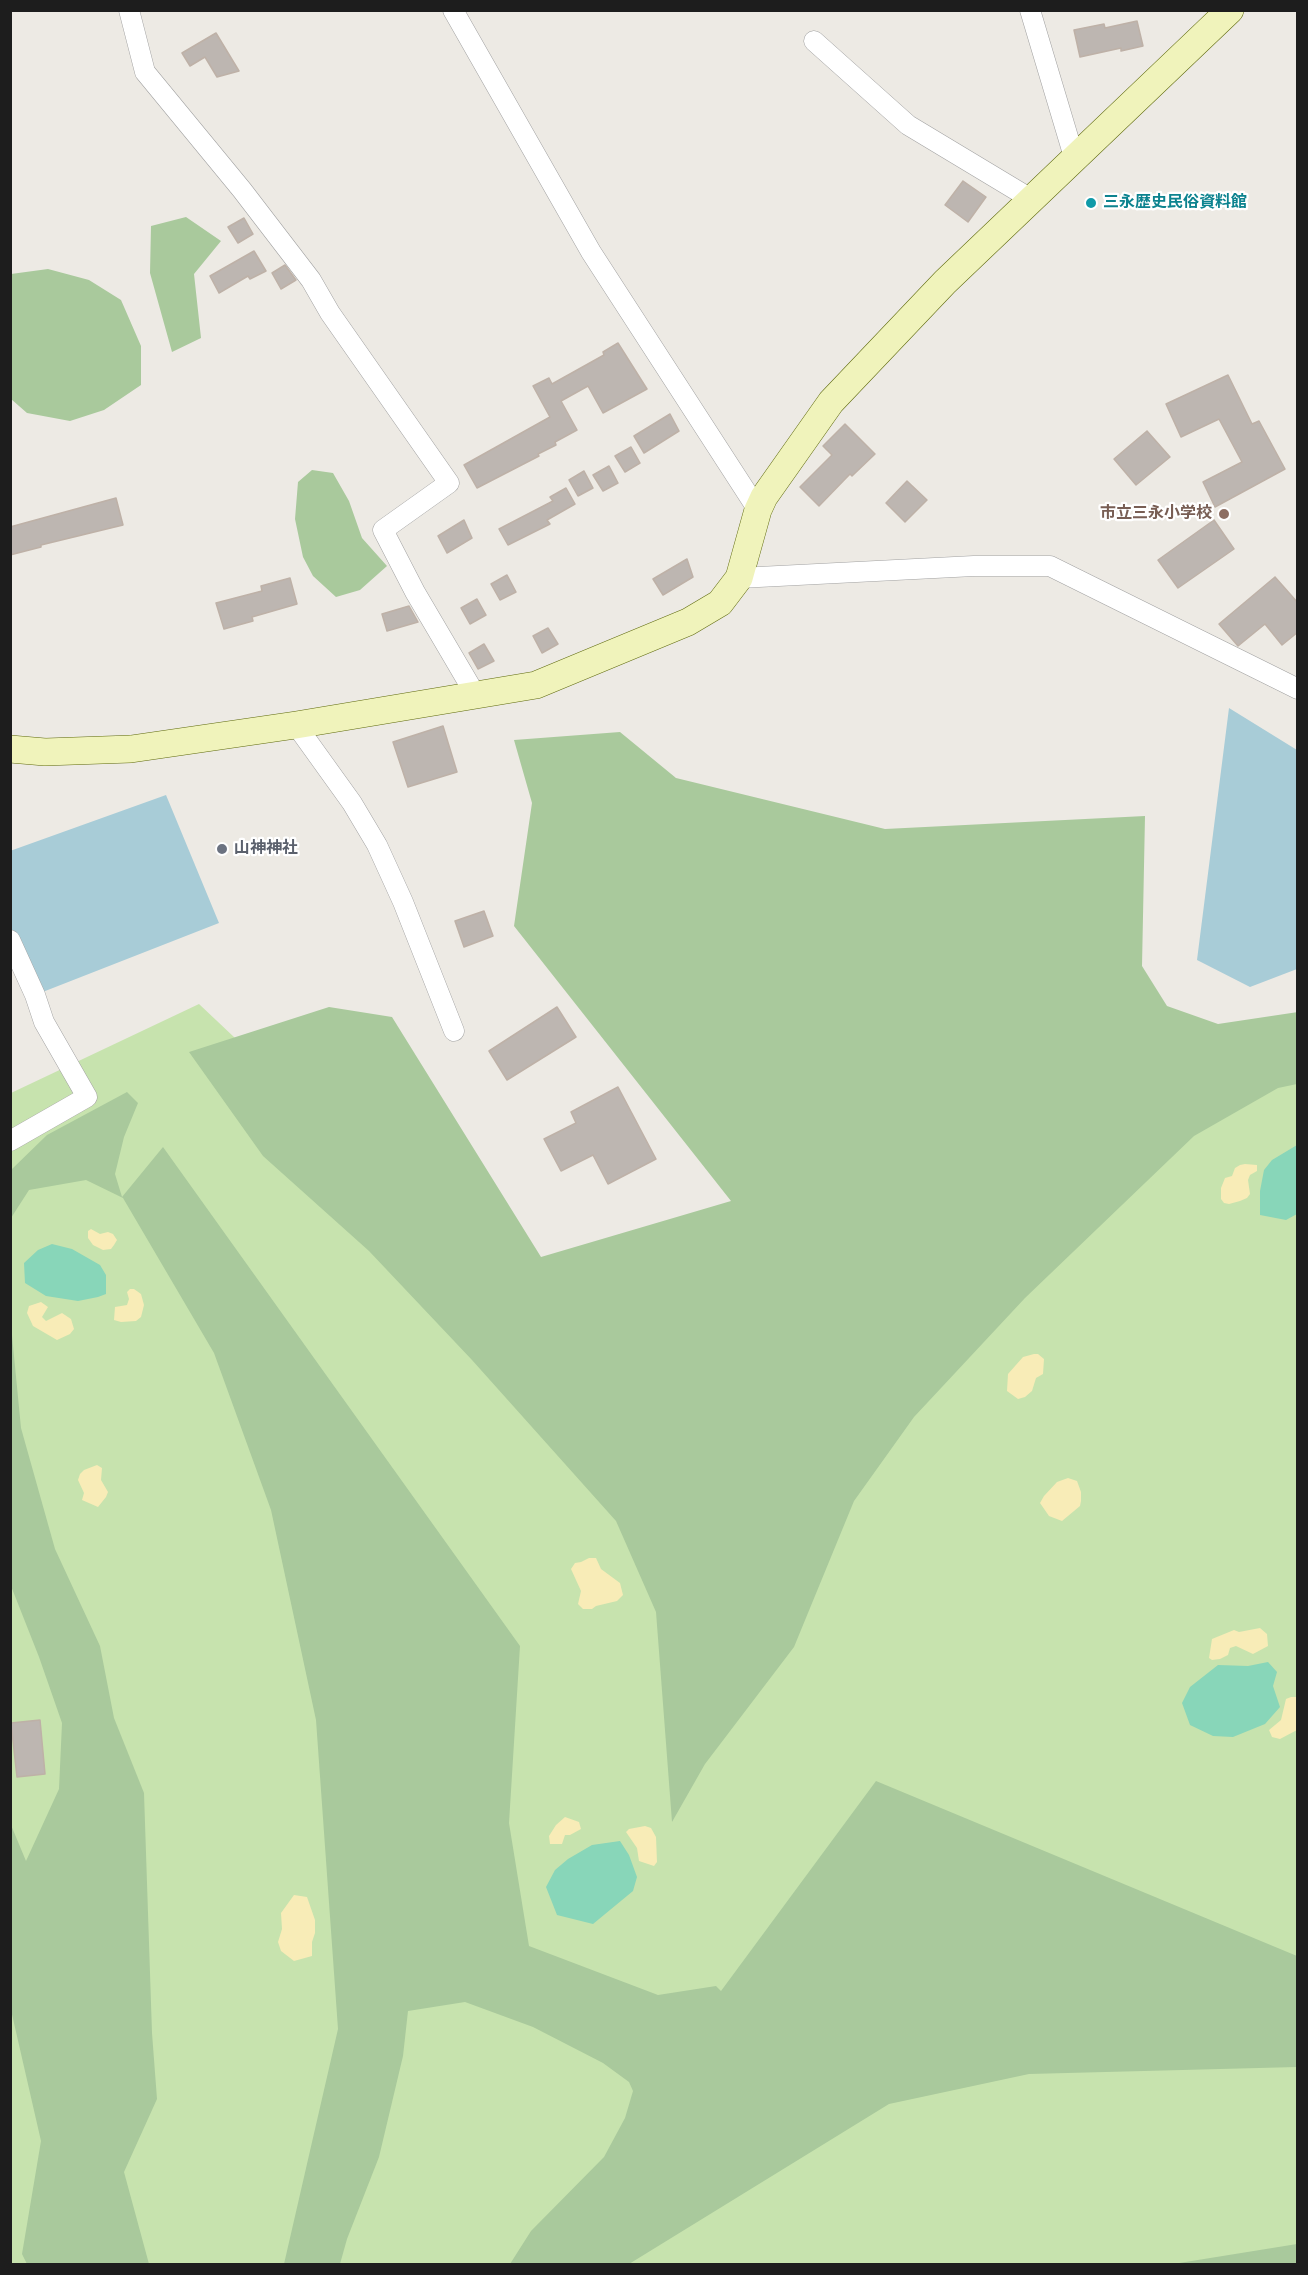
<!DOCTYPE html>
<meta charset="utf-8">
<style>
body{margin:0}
#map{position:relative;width:1308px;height:2275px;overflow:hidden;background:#edeae4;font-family:"Fira Sans",sans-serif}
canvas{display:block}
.frame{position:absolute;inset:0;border:12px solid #1d1d1d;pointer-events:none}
</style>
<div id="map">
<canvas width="1308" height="2275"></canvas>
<div class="frame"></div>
</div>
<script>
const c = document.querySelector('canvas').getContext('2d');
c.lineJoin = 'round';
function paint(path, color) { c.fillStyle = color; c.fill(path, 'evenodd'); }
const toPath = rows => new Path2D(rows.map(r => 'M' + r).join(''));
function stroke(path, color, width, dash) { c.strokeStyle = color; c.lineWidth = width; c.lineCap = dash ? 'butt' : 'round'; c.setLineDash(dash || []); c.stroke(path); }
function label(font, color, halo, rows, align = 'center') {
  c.font = font + ' "Fira Sans","Noto Sans JP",sans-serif'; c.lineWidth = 4.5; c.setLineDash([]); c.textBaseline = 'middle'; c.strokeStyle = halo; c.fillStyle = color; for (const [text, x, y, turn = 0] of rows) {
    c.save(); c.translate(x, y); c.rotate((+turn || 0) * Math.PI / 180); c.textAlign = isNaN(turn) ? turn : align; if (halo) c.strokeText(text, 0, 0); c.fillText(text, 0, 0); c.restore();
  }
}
paint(toPath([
 [199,1004,730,1505,1297,1025,1297,2264,11,2264,11,1093]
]), '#c7e3ae');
paint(toPath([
 [186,217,221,241,194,274,201,338,172,352,150,273,151,226],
 [48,269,89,280,121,300,141,346,141,385,104,410,70,421,27,413,11,399,11,274],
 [312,470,333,473,349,501,362,538,387,566,360,590,336,597,313,576,303,557,295,519,298,482],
 [620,732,676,778,885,829,1145,816,1142,966,1167,1006,1218,1024,1298,1012,1297,1084,1278,1088,1194,1136,1025,1298,914,1417,854,1501,794,1647,705,1764,672,1822,656,1612,616,1521,472,1360,369,1251,263,1156,189,1052,329,1007,392,1017,541,1257,731,1201,514,926,532,803,514,740],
 [127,1092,138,1103,124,1137,115,1174,122,1197,163,1147,520,1646,509,1823,529,1946,658,1995,716,1986,721,1991,876,1781,1297,1956,1297,2067,1029,2074,889,2104,629,2264,510,2264,531,2231,604,2157,625,2118,633,2091,629,2082,603,2063,533,2027,465,2002,408,2011,403,2056,379,2157,347,2239,340,2264,284,2264,338,2029,316,1720,271,1510,214,1353,123,1198,86,1180,29,1190,11,1218,11,1170,47,1135],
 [10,1315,21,1428,55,1549,100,1646,114,1718,144,1793,152,2033,157,2099,124,2172,149,2264,27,2264,22,2254,41,2141,11,2010,11,1825,26,1861,59,1789,62,1723,39,1657,11,1586],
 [1297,2244,1297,2264,1173,2264]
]), '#a9c99c');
paint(toPath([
 [1245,1164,1257,1165,1257,1171,1250,1175,1248,1180,1250,1194,1247,1198,1240,1201,1229,1204,1224,1203,1221,1199,1221,1188,1225,1178,1232,1176,1235,1168,1240,1165],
 [91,1229,100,1234,108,1232,113,1234,117,1240,114,1245,111,1249,103,1250,93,1245,88,1238,88,1231],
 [130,1289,134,1289,141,1294,144,1305,141,1317,136,1321,121,1322,114,1320,115,1307,127,1305,129,1299,127,1292],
 [41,1302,48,1307,42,1317,46,1321,62,1313,71,1319,74,1329,70,1334,57,1340,33,1326,27,1313,29,1306],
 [1034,1354,1038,1354,1044,1359,1043,1374,1036,1378,1032,1391,1025,1397,1018,1399,1007,1391,1008,1374,1023,1357],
 [97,1465,102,1468,101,1480,108,1492,106,1497,98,1507,82,1500,84,1493,78,1480,80,1474,84,1470],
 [1068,1478,1077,1481,1081,1492,1081,1501,1080,1506,1062,1521,1049,1516,1040,1503,1044,1496,1057,1482],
 [589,1558,596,1558,601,1569,620,1583,623,1595,617,1601,596,1606,592,1609,583,1609,578,1604,581,1591,571,1569,575,1563,581,1562],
 [1260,1628,1267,1634,1268,1646,1253,1654,1236,1646,1230,1648,1228,1655,1220,1659,1212,1660,1209,1658,1212,1639,1234,1630,1239,1632],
 [1291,1697,1297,1697,1297,1730,1280,1739,1272,1737,1269,1730,1281,1720,1286,1699],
 [565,1817,579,1822,581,1829,570,1835,565,1835,562,1844,550,1844,549,1836,556,1825],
 [645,1826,651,1828,656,1837,657,1862,654,1866,639,1861,637,1848,626,1832,629,1829],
 [294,1895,307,1897,315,1920,315,1933,312,1942,312,1956,294,1961,281,1951,278,1942,282,1929,281,1913]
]), '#f8ecb7');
paint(toPath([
 [1297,1145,1297,1214,1286,1220,1260,1215,1260,1191,1264,1170,1272,1160],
 [52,1244,72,1249,100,1265,106,1275,106,1294,98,1297,78,1301,46,1296,25,1283,24,1263,38,1250],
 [1268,1662,1277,1672,1273,1686,1280,1707,1265,1724,1233,1737,1213,1736,1190,1725,1182,1703,1190,1687,1218,1665,1248,1666],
 [620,1841,629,1855,637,1877,633,1891,593,1924,557,1915,546,1887,555,1870,568,1859,592,1845]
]), '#88d6b9');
paint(toPath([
 [1229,708,1297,750,1297,969,1250,987,1197,960],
 [166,795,219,923,35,995,11,927,10,851]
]), '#a8ccd7');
const building = toPath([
 [1137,21,1143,46,1121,51,1121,48,1080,57,1074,30,1104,24,1105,28,1137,21],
 [216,33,239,71,217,77,205,57,190,66,182,53,216,33],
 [963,181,986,197,968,222,945,205,963,181],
 [244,218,253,234,238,243,228,227,244,218],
 [254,251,266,271,250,279,248,276,219,293,210,276,254,251],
 [285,265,296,280,281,289,272,273,285,265],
 [618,343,647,389,603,413,588,386,561,401,577,430,555,442,556,445,538,454,539,456,477,488,464,465,550,417,533,386,549,378,552,384,604,355,603,352,618,343],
 [1228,375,1252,424,1259,421,1285,469,1215,507,1203,482,1242,462,1219,419,1181,437,1166,404,1228,375],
 [670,414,679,431,644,453,634,436,670,414],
 [845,424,875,454,852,476,850,474,819,506,800,487,832,455,823,446,845,424],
 [1147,431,1170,457,1136,485,1114,459,1147,431],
 [631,447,640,463,625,472,615,456,631,447],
 [609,466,618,483,603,491,593,475,609,466],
 [584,471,593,488,578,496,569,480,584,471],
 [907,481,927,500,905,522,886,503,907,481],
 [566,488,575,504,547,520,550,524,508,545,499,529,553,501,550,497,566,488],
 [116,498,123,525,41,545,41,547,10,555,10,527,116,498],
 [464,520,472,538,447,553,438,536,464,520],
 [1214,520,1234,549,1178,588,1158,560,1214,520],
 [687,559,693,577,663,595,653,579,687,559],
 [507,575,516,592,500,600,491,584,507,575],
 [1275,577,1298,603,1298,632,1282,645,1265,624,1238,646,1219,624,1275,577],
 [290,578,297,604,252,617,253,621,224,629,216,603,262,591,261,586,290,578],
 [477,599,486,615,470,624,461,608,477,599],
 [409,606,418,622,387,631,382,614,409,606],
 [548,628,558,644,542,653,533,636,548,628],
 [484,644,494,661,478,669,469,653,484,644],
 [443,726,457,772,408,787,393,742,443,726],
 [484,911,493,936,464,947,455,921,484,911],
 [557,1007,576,1037,507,1080,489,1051,557,1007],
 [618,1087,656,1159,608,1184,593,1155,561,1171,544,1139,576,1123,571,1112,618,1087],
 [40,1720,45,1774,17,1777,11,1723,40,1720]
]);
paint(building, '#bdb6b1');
stroke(building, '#beb1a7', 1.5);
const street = toPath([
 [129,10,145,72,242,190,311,280,330,313,449,483,383,530,415,592,475,694],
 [453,10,591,252,758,510],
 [1030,10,1074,157],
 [814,41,908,125,1031,199],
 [739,578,974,566,1050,566,1298,689],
 [296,725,352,803,377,845,403,902,454,1031],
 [10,940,35,995,44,1022,87,1097,10,1141]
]);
const secondary = toPath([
 [10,749,45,752,131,749,296,725,536,685,688,622,720,603,739,578,758,510,764,497,831,402,945,282,1230,10]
]);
stroke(street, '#a1a1a1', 21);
stroke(secondary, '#5f6a0e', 28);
stroke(street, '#fff', 20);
stroke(secondary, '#f0f3bb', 27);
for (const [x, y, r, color] of [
 [1091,203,6,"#0f9aa8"],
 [1224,514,6,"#8d6e63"],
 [222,849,6,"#6b7280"]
]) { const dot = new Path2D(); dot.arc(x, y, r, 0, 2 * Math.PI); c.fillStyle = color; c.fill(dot); stroke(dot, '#fff', 2); }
label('bold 16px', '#0d838f', '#fff', [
 ["三永歴史民俗資料館",1103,203]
], 'left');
label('bold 16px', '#785e54', '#fff', [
 ["市立三永小学校",1212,514]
], 'right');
label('bold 16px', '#5b616d', '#fff', [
 ["山神神社",234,849]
], 'left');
</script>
